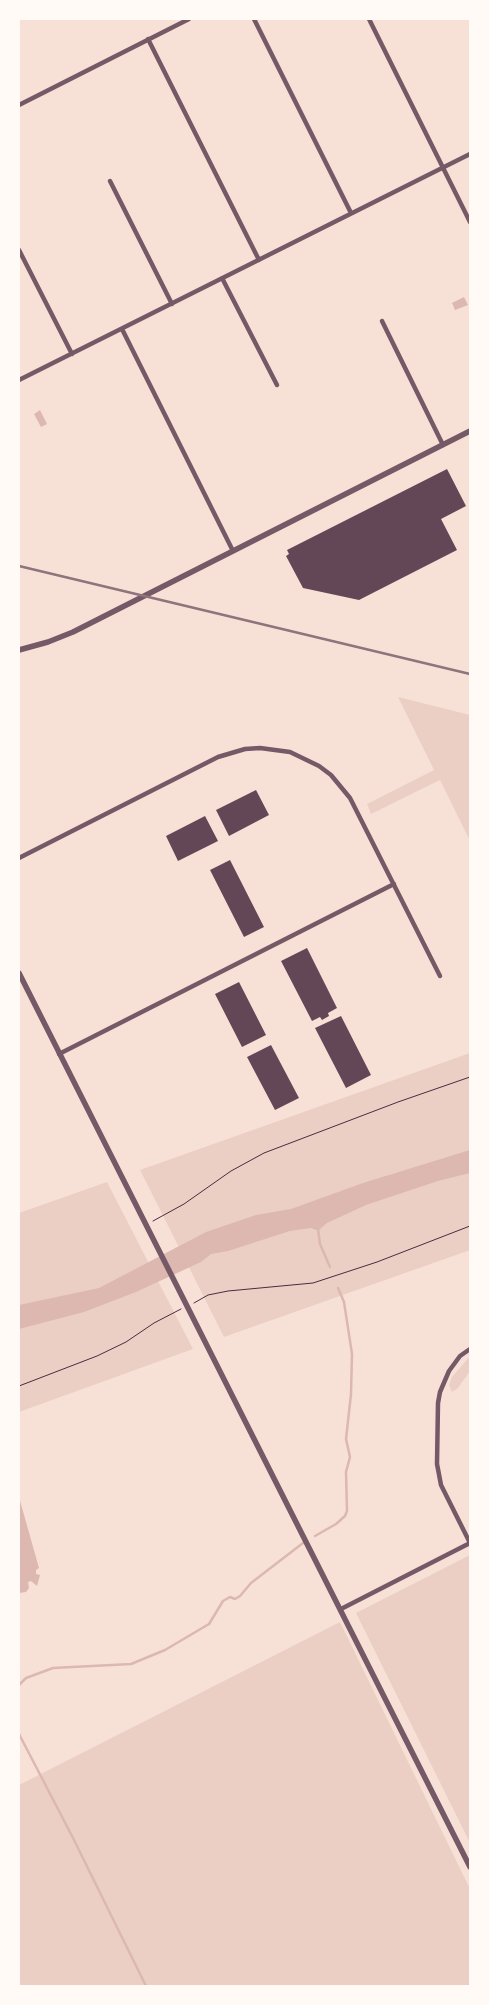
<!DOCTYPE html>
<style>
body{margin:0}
#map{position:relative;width:489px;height:2005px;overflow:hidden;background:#f7e1d7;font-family:Arial,sans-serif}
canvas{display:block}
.frame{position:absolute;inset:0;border:20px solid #fffaf5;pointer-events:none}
</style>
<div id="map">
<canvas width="489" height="2005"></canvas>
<div class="frame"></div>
</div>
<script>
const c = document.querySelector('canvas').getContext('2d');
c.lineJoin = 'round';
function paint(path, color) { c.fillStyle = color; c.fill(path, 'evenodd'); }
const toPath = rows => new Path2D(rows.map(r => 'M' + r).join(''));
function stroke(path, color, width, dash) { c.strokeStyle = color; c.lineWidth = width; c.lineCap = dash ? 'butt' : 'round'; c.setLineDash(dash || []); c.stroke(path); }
paint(toPath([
 [398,697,470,715,470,841,440,780,371,814,367,804,434,770],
 [470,1053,470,1250,224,1337,140,1170],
 [107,1182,193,1349,19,1412,19,1213],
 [470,1356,470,1371,458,1388,452,1392,449,1385,452,1377],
 [470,1555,470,1843,356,1613],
 [340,1622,470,1889,470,1986,19,1986,19,1785]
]), '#ebcfc5');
paint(toPath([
 [464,297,468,305,455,310,452,303],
 [40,410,47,424,41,427,34,414],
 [470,1150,470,1173,438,1181,366,1205,327,1223,320,1229,316,1230,311,1228,290,1231,228,1251,211,1254,201,1262,136,1292,84,1312,19,1329,19,1305,99,1288,206,1232,256,1215,291,1209,363,1183],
 [19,1497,39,1568,36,1570,36,1574,40,1575,37,1586,31,1581,28,1582,29,1588,26,1592,19,1593]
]), '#dcb8b0');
stroke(toPath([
 [318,1229,320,1244,330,1267],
 [315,1536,336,1524,345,1516,347,1511,346,1472,350,1457,346,1439,351,1394,352,1354,344,1302,338,1288],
 [19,1685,26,1678,53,1668,131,1664,165,1650,209,1624,223,1601,230,1597,235,1599,240,1596,251,1583,303,1543],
 [19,1734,73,1838,146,1986]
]), '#dcb8b0', 2.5);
paint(toPath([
 [447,469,466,506,441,519,457,550,359,600,303,588,286,556,289,554,287,550],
 [256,790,269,815,229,836,216,810],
 [205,816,218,841,178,861,166,836],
 [230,860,264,927,244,937,210,870],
 [307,948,337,1008,328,1013,329,1016,322,1020,320,1017,312,1021,281,961],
 [239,982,266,1035,242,1047,215,994],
 [341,1016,371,1075,346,1088,315,1028],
 [271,1045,299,1098,275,1110,247,1057]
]), '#644757');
stroke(toPath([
 [153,1221,184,1204,231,1171,264,1153,398,1102,470,1077],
 [194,1303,208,1295,228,1291,313,1283,377,1262,470,1226],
 [19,1386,97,1356,126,1342,154,1323,181,1309]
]), '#4a2c40', 1);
stroke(toPath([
 [254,19,351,213],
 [369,19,470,222],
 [148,39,259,260],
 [19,105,189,19],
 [110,181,172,304],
 [19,250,72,354],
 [222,278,277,385],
 [382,321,443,445],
 [122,329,233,551],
 [19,380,470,154],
 [19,858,218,757,245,749,260,748,290,752,319,766,331,775,350,798,440,976],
 [59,1054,394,884],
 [470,1349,460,1356,449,1371,440,1392,438,1403,437,1464,441,1485,470,1543],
 [341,1609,470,1543]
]), '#755966', 4.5);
stroke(toPath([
 [19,650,48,642,73,632,470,431],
 [19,973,470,1867]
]), '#755966', 5.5);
stroke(toPath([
 [19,566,470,674]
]), '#8f747c', 2.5);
</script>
